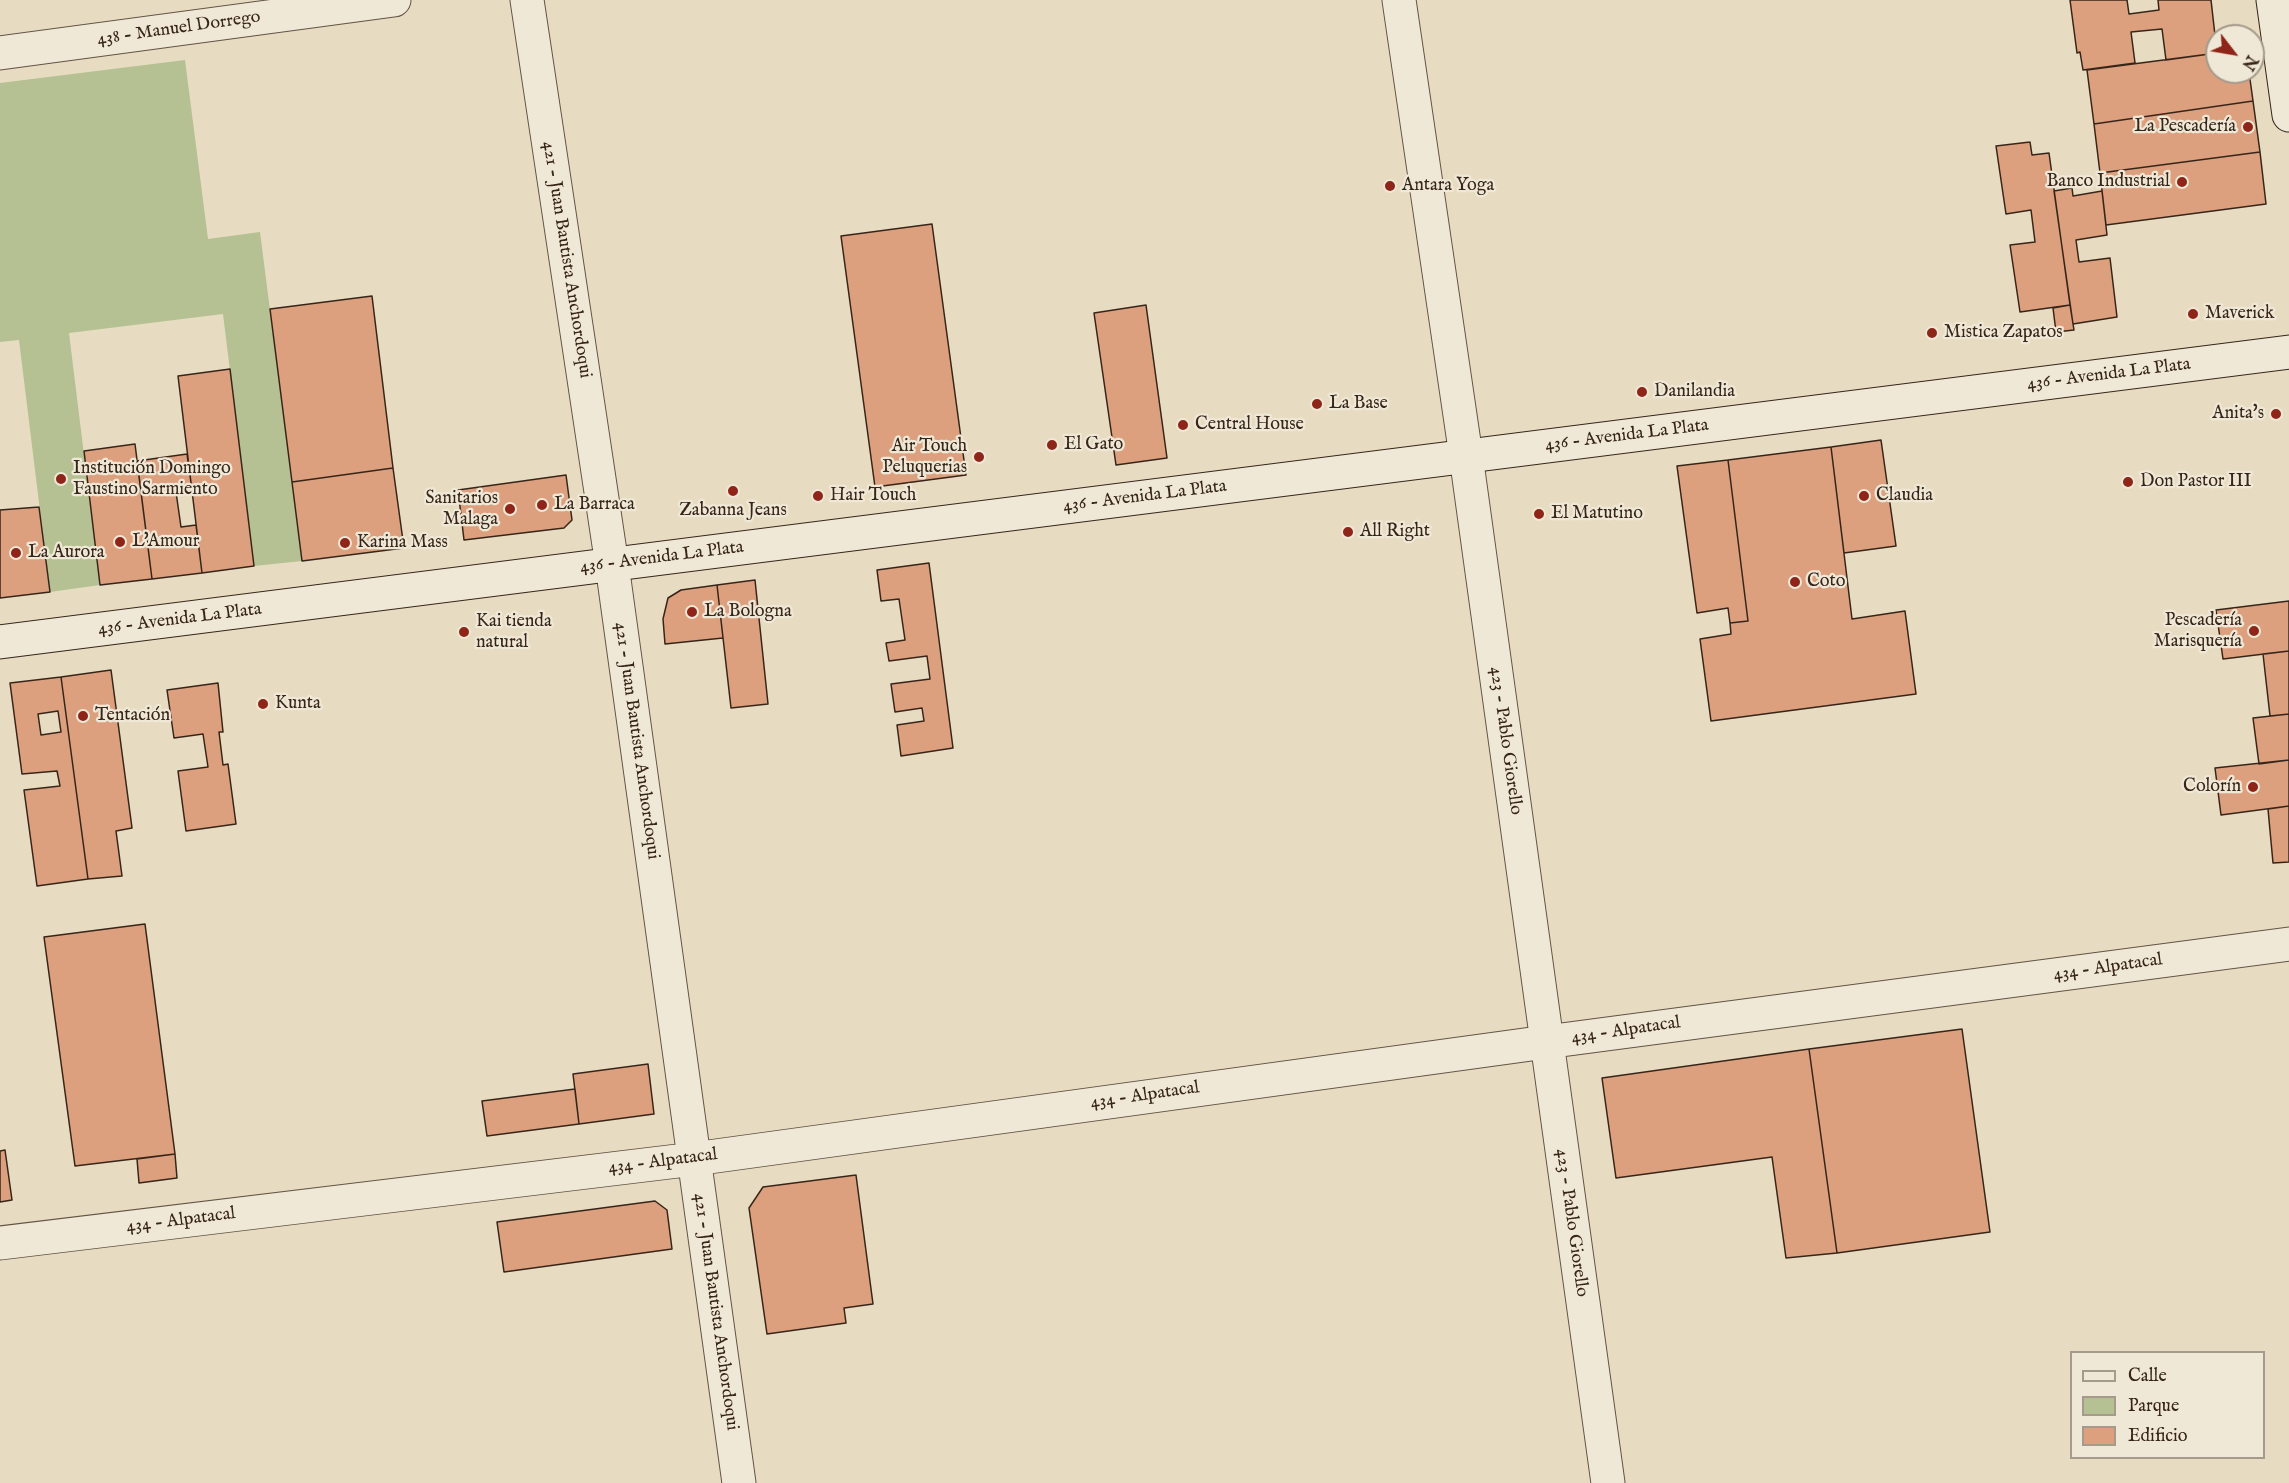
<!DOCTYPE html>
<meta charset="utf-8">
<style>
body{margin:0}
#map{position:relative;width:2289px;height:1483px;overflow:hidden;background:#e7dcc1;font-family:"IM FELL English",serif}
canvas{display:block}
.legend{position:absolute;left:2070px;top:1351px;width:195px;height:108px;box-sizing:border-box;background:#efe8d7;border:2px solid #a59a8b;margin:0;padding:8px 10px;list-style:none;font-size:18px;color:#37251a}
.legend li{display:flex;align-items:center;gap:12px;height:30px}
.legend b{width:30px;border:2px solid #a59a8b}
.north{position:absolute;left:2205px;top:24px;width:60px;height:60px;box-sizing:border-box;background:#efe8d7;border:2px solid #a59a8b;border-radius:50%;rotate:121deg;font-size:16px;font-weight:700;line-height:24px;text-align:center;color:#37251a}
.north::after{content:'';display:block;margin:auto;width:21px;height:27px;background:#8f2418;clip-path:polygon(50% 0,100% 100%,50% 72%,0 100%)}
</style>
<div id="map">
<canvas width="2289" height="1483"></canvas>
<ul class="legend">
<li><b style="height:8px;background:#efe8d7"></b>Calle</li>
<li><b style="height:16px;background:#b5c093"></b>Parque</li>
<li><b style="height:16px;background:#dda07e"></b>Edificio</li>
</ul>
<div class="north">N</div>
</div>
<script>
const c = document.querySelector('canvas').getContext('2d');
c.lineJoin = 'round';
function paint(path, color) { c.fillStyle = color; c.fill(path, 'evenodd'); }
const toPath = rows => new Path2D(rows.map(r => 'M' + r).join(''));
function stroke(path, color, width, dash) { c.strokeStyle = color; c.lineWidth = width; c.lineCap = dash ? 'butt' : 'round'; c.setLineDash(dash || []); c.stroke(path); }
function label(font, color, halo, rows, align = 'center') {
  c.font = font + ' "IM FELL English",serif'; c.lineWidth = 4.5; c.setLineDash([]); c.textBaseline = 'middle'; c.strokeStyle = halo; c.fillStyle = color; for (const [text, x, y, turn = 0] of rows) {
    c.save(); c.translate(x, y); c.rotate((+turn || 0) * Math.PI / 180); c.textAlign = isNaN(turn) ? turn : align; if (halo) c.strokeText(text, 0, 0); c.fillText(text, 0, 0); c.restore();
  }
}
paint(toPath([
 [185,60,208,239,260,232,302,561,254,566,223,314,69,333,100,585,50,592,19,340,0,342,0,83]
]), '#b5c093');
const building = toPath([
 [2070,0,2127,0,2129,14,2159,10,2158,0,2211,0,2217,53,2166,60,2162,29,2131,32,2135,63,2083,70,2080,52,2077,53,2070,0],
 [2217,53,2217,72,2249,72,2253,101,2094,124,2087,70,2217,53],
 [2253,101,2260,152,2100,173,2094,124,2253,101],
 [2030,142,2032,155,2049,153,2070,305,2020,312,2010,245,2035,242,2031,210,2006,214,1996,146,2030,142],
 [2260,152,2266,204,2106,225,2100,173,2260,152],
 [2072,188,2073,196,2102,191,2107,235,2076,240,2079,262,2110,258,2117,317,2073,324,2054,191,2072,188],
 [932,224,966,475,875,487,841,236,932,224],
 [372,296,393,468,292,482,270,309,372,296],
 [1146,305,1167,458,1116,465,1094,313,1146,305],
 [2070,305,2074,330,2056,332,2053,308,2070,305],
 [230,369,254,566,202,573,178,376,230,369],
 [1881,440,1896,546,1844,553,1831,447,1881,440],
 [135,444,152,579,100,585,84,451,135,444],
 [1831,447,1852,619,1905,611,1916,694,1711,721,1700,639,1731,634,1730,623,1748,621,1728,460,1831,447],
 [187,454,192,490,176,492,181,527,196,525,202,573,152,579,137,461,187,454],
 [1728,460,1748,621,1730,623,1728,608,1697,613,1677,466,1728,460],
 [393,468,404,548,302,561,292,482,393,468],
 [566,475,572,520,564,528,464,540,458,490,566,475],
 [39,507,50,592,0,598,0,510,39,507],
 [929,563,953,748,901,756,897,725,924,721,922,708,895,712,891,684,930,679,927,656,889,661,886,643,905,640,899,599,881,601,877,570,929,563],
 [755,580,768,704,731,708,717,585,755,580],
 [717,585,723,638,665,644,663,619,668,598,681,590,717,585],
 [2289,601,2289,651,2223,659,2216,610,2289,601],
 [2289,651,2289,714,2270,716,2263,654,2289,651],
 [111,670,132,828,116,831,122,876,88,879,61,677,111,670],
 [61,677,88,879,37,886,24,790,60,786,57,771,22,774,10,683,61,677],
 [58,711,61,732,41,735,38,714,58,711],
 [218,683,223,732,219,732,223,765,228,764,236,824,186,831,178,771,208,767,203,734,174,738,167,690,218,683],
 [2289,714,2289,760,2259,764,2253,718,2289,714],
 [2289,760,2289,806,2221,815,2215,768,2289,760],
 [2289,806,2289,862,2273,863,2268,809,2289,806],
 [145,924,175,1154,75,1166,44,937,145,924],
 [1962,1029,1990,1232,1837,1253,1809,1049,1962,1029],
 [1809,1049,1837,1253,1786,1258,1772,1157,1616,1178,1602,1078,1809,1049],
 [648,1064,654,1114,579,1124,573,1074,648,1064],
 [575,1089,579,1124,487,1136,482,1101,575,1089],
 [5,1150,12,1200,0,1202,0,1151,5,1150],
 [175,1154,177,1178,139,1183,137,1159,175,1154],
 [856,1175,873,1304,844,1308,846,1323,767,1334,749,1208,763,1187,856,1175],
 [655,1201,667,1210,672,1249,504,1272,497,1222,655,1201]
]);
paint(building, '#dda07e');
stroke(building, '#37251a', 1.5);
const street = toPath([
 [527,0,612,565,739,1483],
 [1399,0,1466,456,1608,1483],
 [0,53,394,0],
 [0,1243,694,1159,1546,1042,2289,944]
]);
const secondary = toPath([
 [2273,0,2289,115],
 [0,642,2289,352]
]);
stroke(street, '#635344', 35);
stroke(secondary, '#37251a', 35);
stroke(street, '#efe8d7', 33);
stroke(secondary, '#efe8d7', 33);
for (const [x, y, r, color] of [
 [2248,127,6,"#8f2418"],
 [2182,182,6,"#8f2418"],
 [1390,186,6,"#8f2418"],
 [2193,314,6,"#8f2418"],
 [1932,333,6,"#8f2418"],
 [1642,392,6,"#8f2418"],
 [1317,404,6,"#8f2418"],
 [2276,414,6,"#8f2418"],
 [1183,425,6,"#8f2418"],
 [1052,445,6,"#8f2418"],
 [979,457,6,"#8f2418"],
 [61,479,6,"#8f2418"],
 [2128,482,6,"#8f2418"],
 [733,491,6,"#8f2418"],
 [818,496,6,"#8f2418"],
 [1864,496,6,"#8f2418"],
 [542,505,6,"#8f2418"],
 [510,509,6,"#8f2418"],
 [1539,514,6,"#8f2418"],
 [1348,532,6,"#8f2418"],
 [120,542,6,"#8f2418"],
 [345,543,6,"#8f2418"],
 [16,553,6,"#8f2418"],
 [1795,582,6,"#8f2418"],
 [692,612,6,"#8f2418"],
 [2254,631,6,"#8f2418"],
 [464,632,6,"#8f2418"],
 [263,704,6,"#8f2418"],
 [83,716,6,"#8f2418"],
 [2253,787,6,"#8f2418"]
]) { const dot = new Path2D(); dot.arc(x, y, r, 0, 2 * Math.PI); c.fillStyle = color; c.fill(dot); stroke(dot, '#efe8d7', 2); }
label('18px', '#37251a', '#efe8d7', [
 ["438 - Manuel Dorrego",179,29,-8],
 ["421 - Juan Bautista Anchordoqui",566,260,81],
 ["436 - Avenida La Plata",2109,375,-7],
 ["436 - Avenida La Plata",1627,436,-7],
 ["436 - Avenida La Plata",1145,497,-7],
 ["436 - Avenida La Plata",662,558,-7],
 ["436 - Avenida La Plata",180,620,-7],
 ["421 - Juan Bautista Anchordoqui",636,741,82],
 ["423 - Pablo Giorello",1505,741,82],
 ["434 - Alpatacal",2108,968,-8],
 ["434 - Alpatacal",1626,1031,-8],
 ["434 - Alpatacal",1145,1096,-8],
 ["434 - Alpatacal",663,1162,-7],
 ["434 - Alpatacal",181,1221,-7],
 ["423 - Pablo Giorello",1571,1223,82],
 ["421 - Juan Bautista Anchordoqui",715,1312,82]
]);
label('18px', '#37251a', '#efe8d7', [
 ["La Pescadería",2236,127,"right"],
 ["Banco Industrial",2170,182,"right"],
 ["Antara Yoga",1402,186],
 ["Maverick",2205,314],
 ["Mistica Zapatos",1944,333],
 ["Danilandia",1654,392],
 ["La Base",1329,404],
 ["Anita's",2264,414,"right"],
 ["Central House",1195,425],
 ["El Gato",1064,445],
 ["Air Touch",967,447,"right"],
 ["Peluquerias",967,468,"right"],
 ["Institución Domingo",73,469],
 ["Faustino Sarmiento",73,490],
 ["Don Pastor III",2140,482],
 ["Hair Touch",830,496],
 ["Claudia",1876,496],
 ["Sanitarios",498,499,"right"],
 ["Malaga",498,520,"right"],
 ["La Barraca",554,505],
 ["Zabanna Jeans",733,511,"center"],
 ["El Matutino",1551,514],
 ["All Right",1360,532],
 ["L'Amour",132,542],
 ["Karina Mass",357,543],
 ["La Aurora",28,553],
 ["Coto",1807,582],
 ["La Bologna",704,612],
 ["Pescadería",2242,621,"right"],
 ["Marisquería",2242,642,"right"],
 ["Kai tienda",476,622],
 ["natural",476,643],
 ["Kunta",275,704],
 ["Tentación",95,716],
 ["Colorín",2241,787,"right"]
], 'left');
</script>
